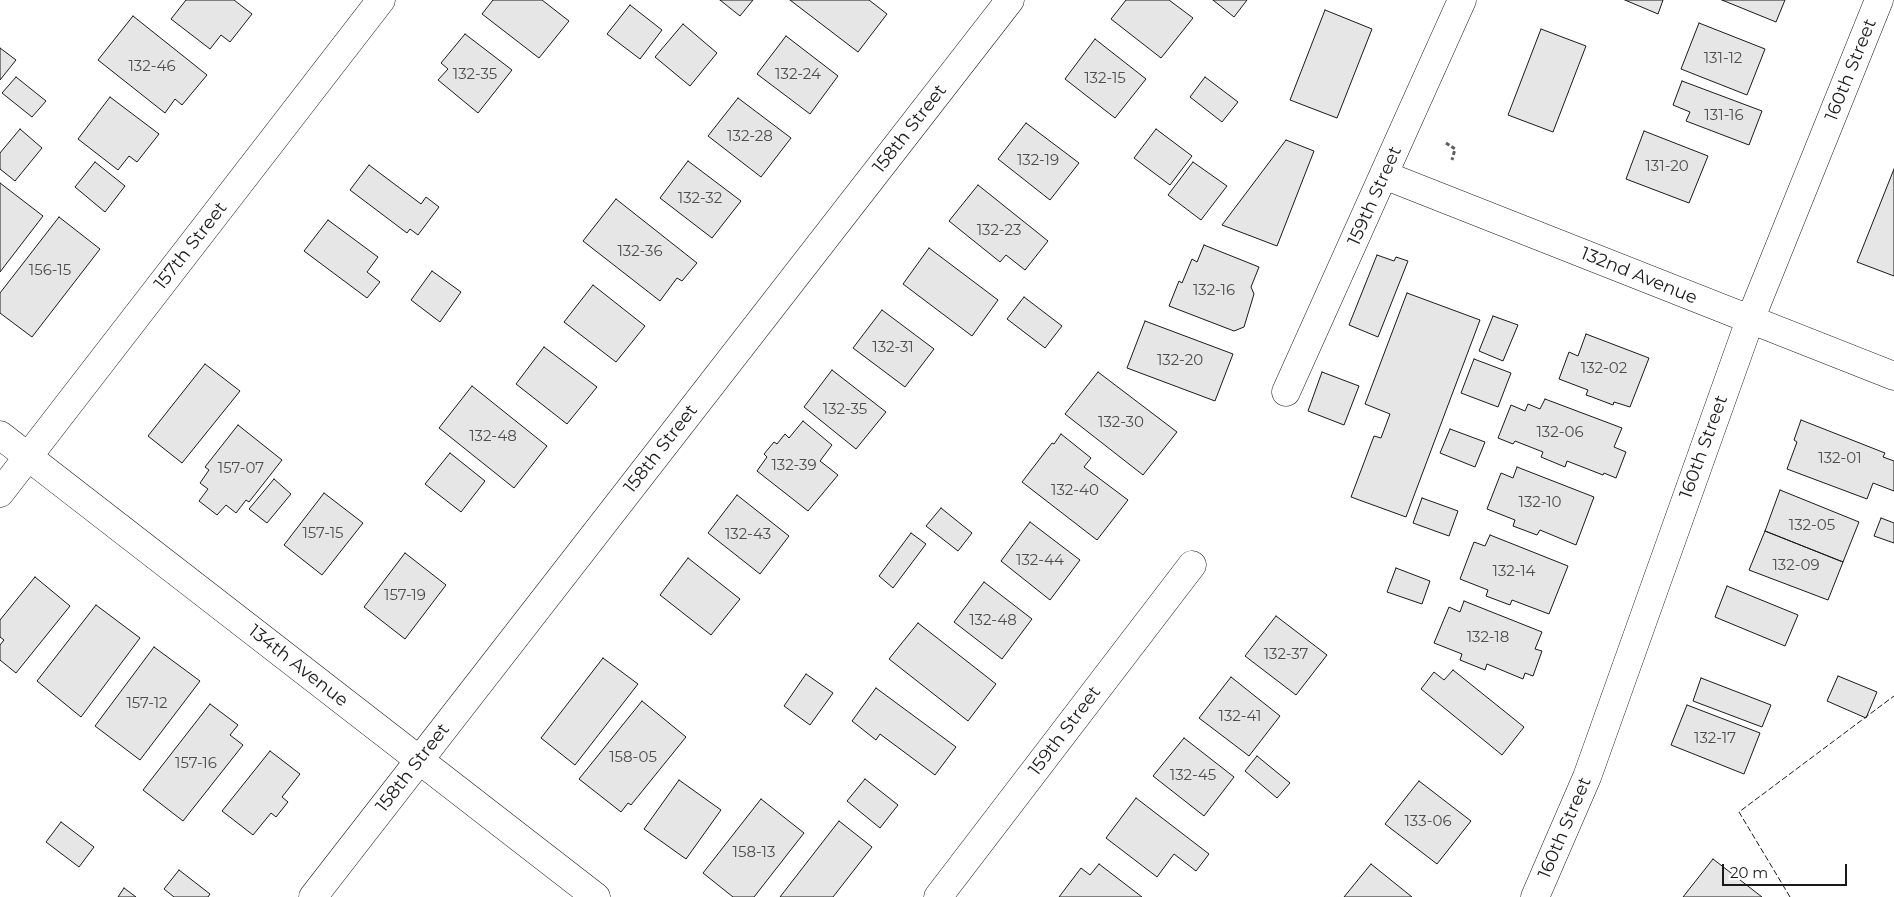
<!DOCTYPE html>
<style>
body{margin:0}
#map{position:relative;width:1894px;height:897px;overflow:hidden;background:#fff;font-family:Montserrat,sans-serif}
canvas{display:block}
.scale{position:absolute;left:1722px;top:864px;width:125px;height:22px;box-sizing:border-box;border:2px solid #1a1a1a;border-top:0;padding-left:6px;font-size:15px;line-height:18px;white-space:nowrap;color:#1a1a1a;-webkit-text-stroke:4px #fff;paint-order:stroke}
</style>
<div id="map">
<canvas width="1894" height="897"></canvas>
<div class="scale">20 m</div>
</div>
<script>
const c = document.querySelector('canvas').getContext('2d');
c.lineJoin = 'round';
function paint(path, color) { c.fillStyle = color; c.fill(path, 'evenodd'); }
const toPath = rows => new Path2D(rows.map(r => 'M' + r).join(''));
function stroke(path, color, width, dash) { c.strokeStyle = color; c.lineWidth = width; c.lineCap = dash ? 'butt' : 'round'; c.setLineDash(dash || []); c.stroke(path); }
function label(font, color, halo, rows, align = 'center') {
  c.font = font + ' Montserrat,sans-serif'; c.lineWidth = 4; c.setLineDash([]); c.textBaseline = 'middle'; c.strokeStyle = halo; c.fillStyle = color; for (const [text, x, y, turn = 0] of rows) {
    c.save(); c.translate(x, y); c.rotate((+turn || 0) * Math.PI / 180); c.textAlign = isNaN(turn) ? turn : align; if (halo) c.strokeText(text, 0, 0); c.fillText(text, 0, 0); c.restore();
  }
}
const building = toPath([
 [186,0,234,0,252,14,230,42,221,35,210,49,171,19,186,0],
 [493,0,542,0,569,21,539,58,482,14,493,0],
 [720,0,753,0,740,16,720,0],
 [790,0,869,0,887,14,858,52,790,0],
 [1126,0,1169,0,1193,18,1161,58,1111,19,1126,0],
 [1213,0,1247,0,1234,17,1213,0],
 [1625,0,1663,0,1658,14,1625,0],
 [1722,0,1785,0,1776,22,1722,0],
 [630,5,662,30,640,59,607,34,630,5],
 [1325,10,1372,29,1337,118,1290,100,1325,10],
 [133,16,207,75,182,105,175,99,165,113,98,60,133,16],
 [1699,23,1765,49,1747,95,1681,69,1699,23],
 [683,24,717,53,690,86,655,57,683,24],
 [1541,29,1586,46,1553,132,1508,115,1541,29],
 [465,34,512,70,478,113,438,80,448,69,441,63,465,34],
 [786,36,838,76,810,114,757,74,786,36],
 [1095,39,1146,79,1115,118,1065,79,1095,39],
 [0,48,16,60,0,80,0,48],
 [16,77,46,101,32,117,2,93,16,77],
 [1205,77,1238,102,1222,122,1190,97,1205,77],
 [1682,81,1762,111,1749,145,1686,121,1690,112,1673,105,1682,81],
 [110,97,159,134,137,162,129,156,118,170,78,139,110,97],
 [738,98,791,138,761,177,708,136,738,98],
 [1026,123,1079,163,1050,200,998,159,1026,123],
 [20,129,42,148,15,181,0,169,0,153,20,129],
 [1156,129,1192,156,1170,185,1134,158,1156,129],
 [1644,131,1708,156,1689,203,1626,179,1644,131],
 [1286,140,1314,151,1277,246,1222,225,1286,140],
 [688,161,741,201,712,238,660,198,688,161],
 [95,162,125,186,105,212,75,187,95,162],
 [1193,162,1227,186,1201,220,1168,195,1193,162],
 [369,165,421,204,426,197,439,207,418,235,410,229,407,233,350,190,369,165],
 [1894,169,1894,276,1857,262,1894,169],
 [0,183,43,216,0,272,0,183],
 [978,185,1048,241,1025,270,1006,255,1000,262,949,221,978,185],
 [616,199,697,263,682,281,677,278,660,301,583,241,616,199],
 [59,217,100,249,32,337,0,313,0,293,59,217],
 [328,220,378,257,367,272,380,282,367,298,304,251,328,220],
 [1204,245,1259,267,1251,287,1254,294,1244,327,1234,331,1169,306,1179,281,1182,283,1192,259,1197,262,1204,245],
 [929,248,998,300,972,336,903,284,929,248],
 [1377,255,1394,261,1396,257,1408,261,1378,337,1349,325,1377,255],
 [432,271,461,292,440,322,411,300,432,271],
 [593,285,645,326,616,362,564,322,593,285],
 [1407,293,1480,320,1406,517,1351,497,1374,436,1381,438,1390,414,1365,404,1407,293],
 [1024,297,1062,326,1045,348,1007,319,1024,297],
 [882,310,934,349,905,387,853,348,882,310],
 [1493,316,1518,325,1503,361,1479,351,1493,316],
 [1145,321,1233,354,1215,401,1127,368,1145,321],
 [1586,334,1649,358,1630,407,1614,402,1613,405,1592,397,1586,395,1588,390,1559,379,1569,352,1578,356,1586,334],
 [544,347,597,387,567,424,516,384,544,347],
 [1474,359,1511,373,1498,407,1461,393,1474,359],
 [205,364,240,391,182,463,148,436,205,364],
 [832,370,886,412,856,449,804,407,832,370],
 [1098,372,1177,432,1143,475,1065,414,1098,372],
 [1322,372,1359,386,1344,425,1308,411,1322,372],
 [472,386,547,446,514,488,439,428,472,386],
 [1545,399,1622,428,1614,447,1626,452,1616,478,1604,473,1603,475,1567,461,1565,467,1541,457,1543,452,1515,441,1513,444,1498,438,1511,405,1525,411,1528,404,1540,409,1545,399],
 [1801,420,1885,453,1883,457,1894,461,1894,491,1873,483,1867,499,1787,469,1797,442,1794,440,1801,420],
 [803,421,832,445,820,461,838,475,808,511,757,471,767,457,764,454,774,442,777,444,785,434,789,438,803,421],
 [238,425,282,460,249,502,246,500,236,513,226,505,217,515,199,501,208,489,200,483,209,470,205,467,238,425],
 [1450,429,1485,442,1475,467,1440,453,1450,429],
 [1061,434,1091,458,1084,467,1128,500,1097,540,1022,482,1052,443,1054,444,1061,434],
 [450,453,485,481,461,512,425,484,450,453],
 [1517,467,1594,497,1576,545,1540,530,1537,535,1513,526,1515,520,1487,509,1501,473,1513,478,1517,467],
 [274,479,291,494,267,523,249,509,274,479],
 [1780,490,1859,522,1843,562,1765,531,1780,490],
 [324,493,363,523,322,575,284,545,324,493],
 [737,495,789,536,760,574,708,533,737,495],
 [1422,498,1458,511,1449,536,1413,523,1422,498],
 [941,508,972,533,958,551,926,526,941,508],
 [1881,518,1894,523,1894,543,1874,536,1881,518],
 [1030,522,1080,560,1050,600,1001,561,1030,522],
 [1765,531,1843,562,1828,600,1749,570,1765,531],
 [911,533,926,544,893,588,879,576,911,533],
 [1490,535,1568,566,1549,614,1512,600,1510,605,1486,596,1488,590,1460,579,1474,542,1485,546,1490,535],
 [405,553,446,585,405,639,364,607,405,553],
 [688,558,740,599,711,635,660,595,688,558],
 [1396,568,1430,581,1422,604,1387,592,1396,568],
 [35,577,70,606,16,673,0,660,0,645,4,640,0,637,0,620,35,577],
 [984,582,1032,619,1002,659,954,622,984,582],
 [1727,586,1798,615,1785,646,1715,617,1727,586],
 [1464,601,1542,632,1535,649,1542,651,1533,676,1525,673,1523,679,1487,664,1485,670,1460,660,1462,654,1434,643,1449,607,1460,612,1464,601],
 [96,605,140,638,81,717,37,681,96,605],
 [1276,616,1327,655,1296,695,1245,656,1276,616],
 [918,623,996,684,968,721,889,659,918,623],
 [154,647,200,681,140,760,95,726,154,647],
 [603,658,638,684,575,765,541,738,603,658],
 [1453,670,1524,727,1502,755,1421,689,1434,672,1444,680,1453,670],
 [806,674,833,693,810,725,784,706,806,674],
 [1838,676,1877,692,1866,718,1827,701,1838,676],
 [1231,677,1280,716,1249,756,1199,718,1231,677],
 [1701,678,1771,705,1762,727,1693,701,1701,678],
 [876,688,956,747,935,775,880,734,876,740,852,721,876,688],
 [642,701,686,737,631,805,628,803,621,812,579,779,642,701],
 [210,704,238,725,230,735,243,745,183,821,143,790,210,704],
 [1687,705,1760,733,1744,774,1671,745,1687,705],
 [1184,738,1234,777,1204,816,1153,776,1184,738],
 [270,751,300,774,282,797,288,802,276,817,271,813,253,835,222,811,270,751],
 [1257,756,1290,783,1277,798,1245,771,1257,756],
 [865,779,898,805,880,828,847,801,865,779],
 [679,780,721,810,686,859,644,829,679,780],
 [1419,781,1471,821,1437,864,1385,824,1419,781],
 [1136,798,1209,854,1196,871,1174,854,1157,877,1106,838,1136,798],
 [761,799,804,833,754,897,733,897,703,873,761,799],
 [839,821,872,847,833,897,780,897,839,821],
 [61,822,94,847,79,867,46,842,61,822],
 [1713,859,1762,897,1683,897,1713,859],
 [1099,864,1142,897,1059,897,1081,868,1090,875,1099,864],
 [1371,864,1412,897,1344,897,1371,864],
 [179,870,210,894,208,897,174,897,164,889,179,870],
 [124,888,136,897,118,897,124,888]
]);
paint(building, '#e6e6e6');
stroke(building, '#1a1a1a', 1);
const minor = toPath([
 [1384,175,1894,376],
 [1286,392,1462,0],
 [0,435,596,897],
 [0,493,381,0],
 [313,897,1010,0],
 [938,897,1192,565],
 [1535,897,1587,777,1750,320,1879,0]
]);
stroke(minor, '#1a1a1a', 29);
stroke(toPath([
 [1446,143,1455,149,1452,160]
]), '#5f5f5f', 3, [4, 2.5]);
stroke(minor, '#fff', 28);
stroke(toPath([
 [1790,897,1739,812,1894,696]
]), '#1a1a1a', 1, [6, 2.5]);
label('15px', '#4d4d4d', null, [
 ["131-12",1723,59],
 ["132-46",152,67],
 ["132-35",475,75],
 ["132-24",798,75],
 ["132-15",1105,79],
 ["131-16",1724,116],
 ["132-28",750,137],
 ["132-19",1038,161],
 ["131-20",1667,167],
 ["132-32",700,199],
 ["132-23",999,231],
 ["132-36",640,252],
 ["156-15",50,271],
 ["132-16",1214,291],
 ["132-31",893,348],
 ["132-20",1180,361],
 ["132-02",1604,369],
 ["132-35",845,410],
 ["132-30",1121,423],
 ["132-06",1560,433],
 ["132-48",493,437],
 ["132-01",1840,459],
 ["132-39",794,466],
 ["157-07",241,469],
 ["132-40",1075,491],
 ["132-10",1540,503],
 ["132-05",1812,526],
 ["157-15",323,534],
 ["132-43",748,535],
 ["132-44",1040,561],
 ["132-09",1796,566],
 ["132-14",1514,572],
 ["157-19",405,596],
 ["132-48",993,621],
 ["132-18",1488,638],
 ["132-37",1286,655],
 ["157-12",147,704],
 ["132-41",1240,717],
 ["132-17",1715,739],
 ["158-05",633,758],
 ["157-16",196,764],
 ["132-45",1193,776],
 ["133-06",1428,822],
 ["158-13",754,853]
]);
label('18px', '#1a1a1a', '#fff', [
 ["160th Street",1851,70,-68],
 ["158th Street",910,129,-52],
 ["159th Street",1375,196,-66],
 ["157th Street",191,246,-52],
 ["132nd Avenue",1639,276,22],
 ["160th Street",1704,447,-70],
 ["158th Street",661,449,-52],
 ["134th Avenue",298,666,38],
 ["159th Street",1065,731,-53],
 ["158th Street",413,768,-52],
 ["160th Street",1565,828,-67]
]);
</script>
